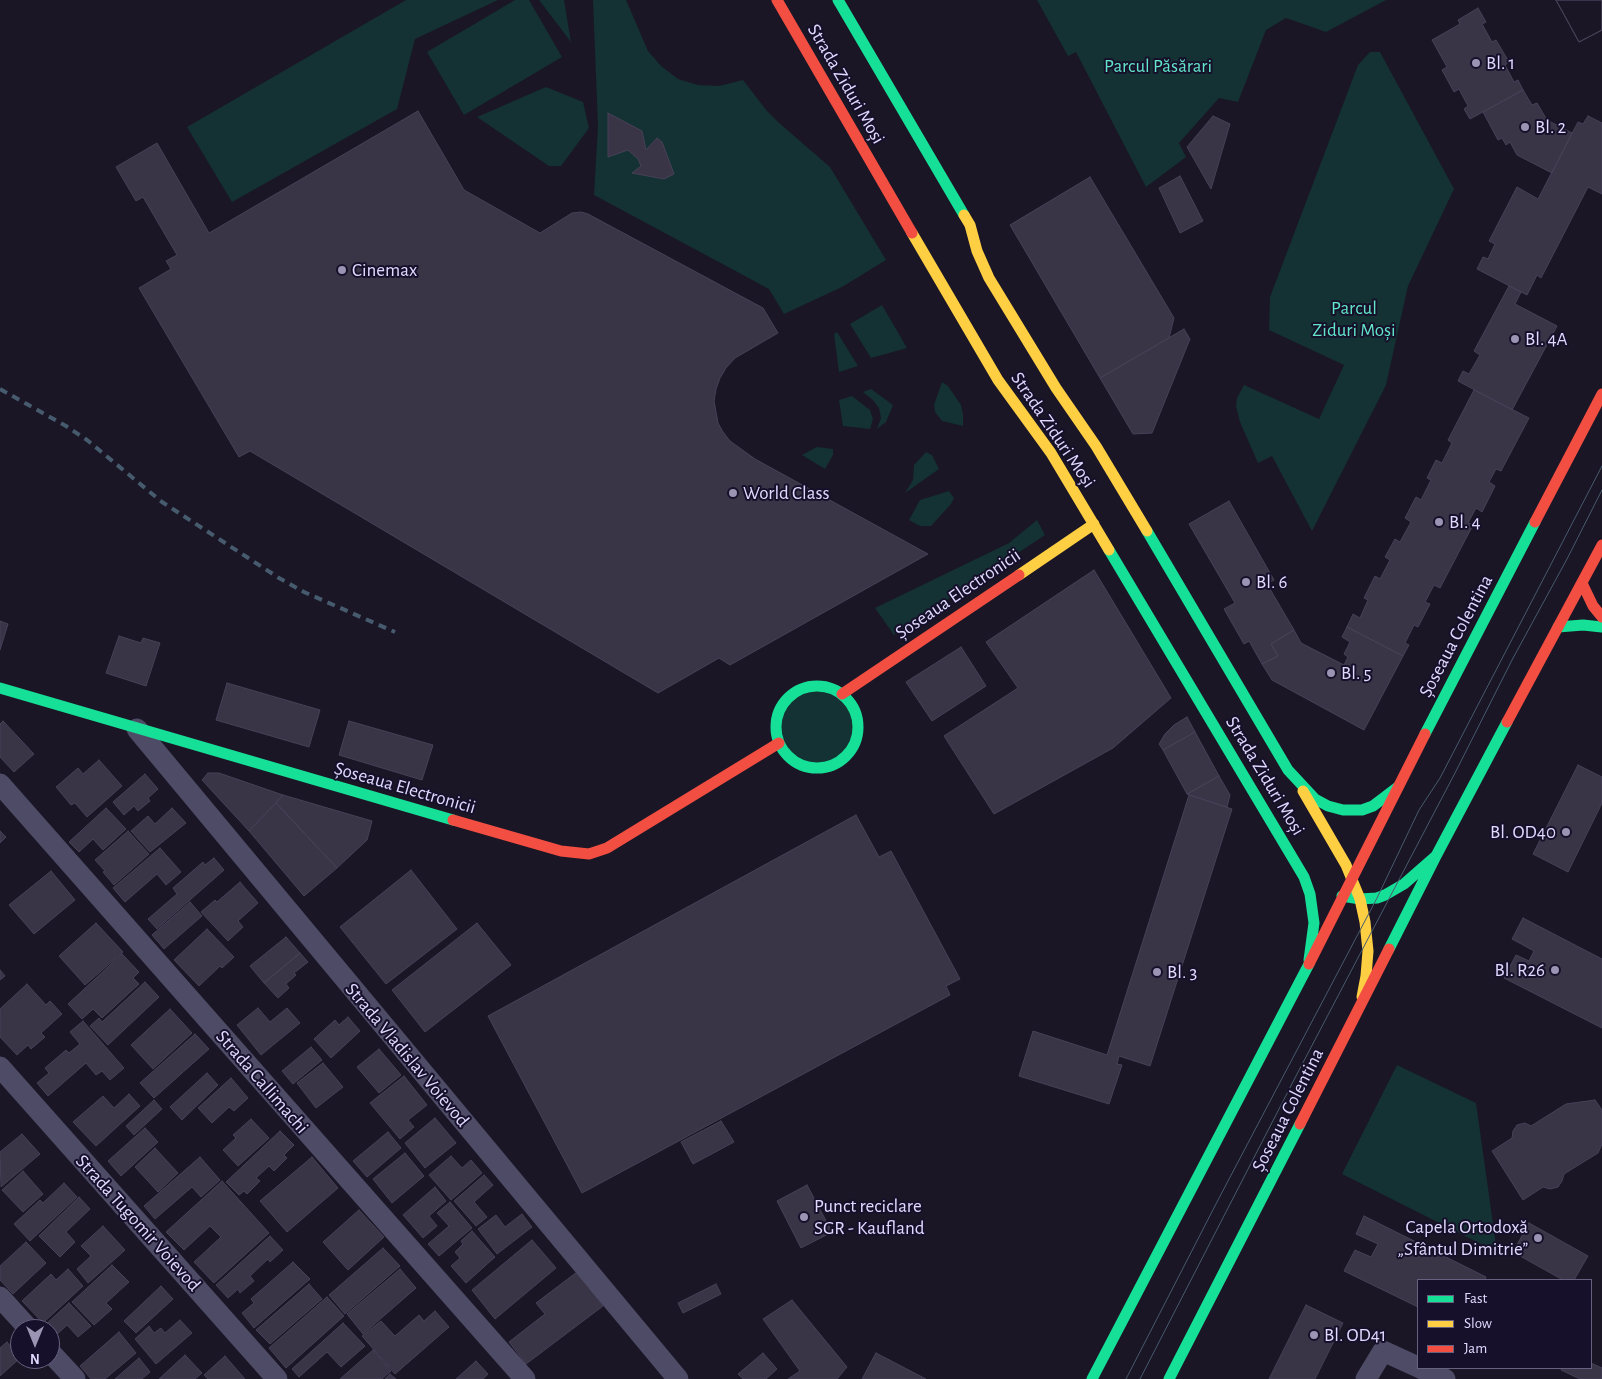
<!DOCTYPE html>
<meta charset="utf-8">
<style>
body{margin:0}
#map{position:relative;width:1602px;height:1379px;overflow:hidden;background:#1a1625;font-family:"Alegreya Sans",sans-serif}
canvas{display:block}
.legend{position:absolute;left:1417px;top:1279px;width:175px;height:90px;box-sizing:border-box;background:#16102b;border:1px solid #676180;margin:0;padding:6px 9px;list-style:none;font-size:15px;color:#e0daff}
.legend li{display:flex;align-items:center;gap:10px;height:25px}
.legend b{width:25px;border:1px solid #676180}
.north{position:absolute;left:10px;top:1319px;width:50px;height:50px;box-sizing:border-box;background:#16102b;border:1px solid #676180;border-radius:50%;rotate:180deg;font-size:14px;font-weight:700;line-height:20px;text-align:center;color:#e0daff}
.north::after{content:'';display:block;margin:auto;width:18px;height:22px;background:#9b95b3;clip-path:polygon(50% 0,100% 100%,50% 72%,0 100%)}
</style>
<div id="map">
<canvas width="1602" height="1379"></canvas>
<ul class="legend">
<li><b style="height:6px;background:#16e098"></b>Fast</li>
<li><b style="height:6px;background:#ffcf43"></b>Slow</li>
<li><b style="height:6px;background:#f24e42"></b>Jam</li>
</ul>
<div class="north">N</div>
</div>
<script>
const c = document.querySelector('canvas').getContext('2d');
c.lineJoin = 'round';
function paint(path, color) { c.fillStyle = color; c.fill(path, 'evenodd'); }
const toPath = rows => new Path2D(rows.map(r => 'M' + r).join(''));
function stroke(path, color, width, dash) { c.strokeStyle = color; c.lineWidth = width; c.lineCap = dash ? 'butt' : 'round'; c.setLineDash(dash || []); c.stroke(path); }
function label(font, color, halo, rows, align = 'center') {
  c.font = font + ' "Alegreya Sans",sans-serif'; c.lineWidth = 4; c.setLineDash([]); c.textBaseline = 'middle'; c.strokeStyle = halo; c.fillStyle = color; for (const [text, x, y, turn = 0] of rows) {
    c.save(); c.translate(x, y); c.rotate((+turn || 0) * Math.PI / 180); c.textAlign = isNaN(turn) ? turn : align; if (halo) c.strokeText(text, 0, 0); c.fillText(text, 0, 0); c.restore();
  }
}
paint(toPath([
 [406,0,498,0,415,39,397,109,232,202,187,127],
 [515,0,529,0,562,57,464,115,427,52],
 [539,0,564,0,571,42],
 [593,0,626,0,648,51,661,66,678,79,698,85,719,86,743,80,767,111,778,122,830,167,886,260,842,287,784,314,769,289,594,195,598,126],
 [1037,0,1386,0,1326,32,1286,18,1266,30,1238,102,1219,98,1179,143,1186,157,1146,187,1076,52,1068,56],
 [1370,52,1380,52,1454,189,1408,286,1386,385,1312,531,1272,456,1258,463,1240,422,1236,406,1237,398,1244,385,1319,419,1344,365,1269,330,1270,297,1358,65],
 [546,87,583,102,589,128,561,166,549,166,477,117],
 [882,305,907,348,871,358,850,324],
 [837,332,858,366,839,372,834,334],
 [942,382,948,386,961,405,963,414,963,426,942,421,935,412,934,405],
 [871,389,893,405,886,422,877,429,881,418,879,408,873,400,863,392],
 [852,396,870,410,873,419,870,429,843,426,839,400],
 [817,447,833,449,833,455,825,469,802,455],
 [926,452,932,455,939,469,905,493,913,480,914,465],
 [949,491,954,498,951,504,931,526,920,526,909,520,920,500],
 [1037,520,1045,535,894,635,875,608,1009,543],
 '776 727a41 41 0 1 1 82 0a41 41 0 1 1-82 0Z',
 [1397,1065,1476,1103,1497,1252,1342,1174]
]), '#143133');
const building = toPath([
 [1556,0,1602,0,1602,30,1579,42,1556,0],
 [1556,0,1602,0,1602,30,1579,42,1556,0],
 [1478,8,1486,22,1482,24,1492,42,1496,40,1509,62,1505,65,1514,82,1518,80,1523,90,1470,119,1464,109,1468,106,1459,89,1454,92,1442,70,1447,67,1432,40,1460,24,1458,20,1478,8],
 [1523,90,1532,105,1537,103,1547,120,1572,133,1552,173,1517,155,1510,142,1506,145,1502,138,1498,140,1483,112,1523,90],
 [418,111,464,190,540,233,572,213,581,212,588,214,763,308,778,333,735,358,726,368,720,378,716,389,714,401,718,423,723,432,730,441,755,459,928,554,730,665,719,658,658,693,250,451,239,457,139,288,171,269,166,261,177,255,143,197,136,201,116,167,157,143,209,233,418,111],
 [608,113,642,131,646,150,657,138,662,142,674,174,664,179,632,173,641,166,638,159,628,150,608,157,608,113],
 [1213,116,1230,124,1211,189,1187,147,1213,116],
 [1588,116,1602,123,1602,194,1588,187,1541,278,1537,275,1527,295,1477,269,1483,257,1488,259,1495,244,1489,241,1517,187,1538,199,1578,122,1583,124,1588,116],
 [1180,176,1203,221,1180,233,1159,188,1180,176],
 [1090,177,1174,318,1169,338,1100,378,1010,225,1090,177],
 [1509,286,1521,292,1515,304,1557,326,1512,410,1458,381,1463,371,1469,374,1480,355,1474,351,1509,286],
 [1184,329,1190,339,1152,433,1133,434,1100,378,1184,329],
 [1474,390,1529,418,1501,471,1496,469,1489,482,1495,486,1482,512,1476,508,1468,523,1473,525,1440,588,1434,585,1425,602,1430,604,1418,627,1414,625,1405,643,1409,645,1403,656,1347,627,1353,614,1360,618,1368,600,1364,598,1375,576,1380,579,1390,560,1385,557,1395,539,1400,542,1411,522,1405,518,1416,497,1421,500,1431,480,1427,478,1436,460,1442,463,1452,443,1448,440,1474,390],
 [1229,501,1274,580,1267,584,1294,630,1271,644,1278,656,1262,664,1249,641,1244,644,1224,609,1235,603,1189,524,1229,501],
 [1094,570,1171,698,1113,748,994,814,944,736,1018,688,986,642,1094,570],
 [0,621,8,624,0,650,0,621],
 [1347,627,1403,656,1364,730,1272,680,1262,664,1278,656,1271,644,1294,630,1301,643,1344,665,1348,657,1344,654,1350,642,1342,637,1347,627],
 [119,636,141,643,143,638,160,643,146,686,106,673,119,636],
 [961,647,986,686,932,721,906,682,961,647],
 [227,683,320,710,309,747,216,720,227,683],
 [1187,717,1195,732,1163,750,1159,744,1165,734,1174,725,1187,717],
 [3,721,34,754,14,772,0,757,0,724,3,721],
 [349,721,433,745,422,780,339,755,349,721],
 [1195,732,1219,776,1187,794,1163,750,1195,732],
 [99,760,122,786,87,817,75,803,71,805,56,787,78,768,83,774,99,760],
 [1578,765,1602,777,1602,803,1568,872,1533,854,1578,765],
 [208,773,219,773,283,795,249,831,202,780,208,773],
 [145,774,158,789,148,798,150,801,138,811,134,806,124,815,113,802,145,774],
 [1219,776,1230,795,1227,807,1187,794,1219,776],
 [283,795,372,821,367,840,337,868,276,803,283,795],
 [1189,795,1232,809,1150,1066,1119,1056,1117,1064,1122,1065,1109,1104,1019,1076,1033,1031,1107,1055,1189,795],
 [276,803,337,868,304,896,249,831,276,803],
 [106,808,126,829,103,850,93,839,79,852,69,842,106,808],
 [172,808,186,823,150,852,131,831,148,816,155,824,172,808],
 [856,815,879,857,891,851,960,979,946,986,950,995,582,1193,488,1016,856,815],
 [0,831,6,837,0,843,0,831],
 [128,831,149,854,114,885,103,872,105,871,95,860,128,831],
 [160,848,181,872,166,885,157,874,125,902,113,888,160,848],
 [214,858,224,870,157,929,148,919,177,894,173,888,203,862,205,865,214,858],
 [411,870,457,929,386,984,340,927,411,870],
 [51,871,75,900,34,934,9,905,51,871],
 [240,882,258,903,238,921,243,927,228,941,201,912,215,900,217,902,240,882],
 [190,902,202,916,164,949,152,935,190,902],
 [1523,918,1602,959,1602,1028,1504,978,1516,955,1529,961,1534,951,1512,939,1523,918],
 [96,923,123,952,85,985,59,956,96,923],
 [477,923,511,965,425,1032,392,990,477,923],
 [207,929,234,957,222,968,220,966,199,986,174,960,207,929],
 [286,937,300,953,264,983,250,966,286,937],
 [300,953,308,962,294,973,296,975,286,984,289,988,278,998,264,983,300,953],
 [122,954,139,972,133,978,139,984,102,1018,93,1009,82,1019,68,1004,122,954],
 [0,970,5,976,0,980,0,970],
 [145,982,159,997,108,1045,90,1026,99,1018,102,1022,145,982],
 [27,984,46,1005,50,1001,62,1014,41,1033,45,1037,31,1049,28,1045,17,1055,0,1037,0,1009,27,984],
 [258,1008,270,1022,287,1008,300,1023,261,1055,237,1025,258,1008],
 [170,1009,192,1033,153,1069,131,1045,170,1009],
 [348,1017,360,1031,331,1058,314,1039,335,1020,339,1025,348,1017],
 [83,1021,124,1068,110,1080,102,1071,96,1075,86,1063,48,1096,37,1083,49,1073,45,1068,66,1050,69,1053,80,1044,70,1032,83,1021],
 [195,1034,209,1049,154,1098,140,1083,195,1034],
 [311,1047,322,1060,293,1084,282,1071,311,1047],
 [379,1049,401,1075,379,1093,357,1067,379,1049],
 [323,1063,343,1087,316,1108,297,1083,323,1063],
 [207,1073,218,1085,182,1120,170,1107,207,1073],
 [404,1076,427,1105,408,1120,414,1127,400,1139,370,1103,404,1076],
 [231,1078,248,1098,234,1111,229,1107,212,1123,198,1108,231,1078],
 [129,1094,140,1106,96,1146,73,1122,103,1096,114,1108,129,1094],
 [154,1100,162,1109,134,1135,126,1126,154,1100],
 [1595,1100,1602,1110,1602,1144,1598,1153,1564,1174,1562,1181,1558,1187,1550,1189,1543,1187,1523,1200,1492,1151,1512,1138,1513,1131,1517,1125,1525,1123,1531,1126,1566,1104,1595,1100],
 [435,1118,456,1143,425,1168,405,1143,435,1118],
 [251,1119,269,1138,238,1166,223,1150,236,1138,233,1135,251,1119],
 [721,1121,734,1142,693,1164,681,1142,721,1121],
 [145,1128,158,1142,121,1176,108,1161,145,1128],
 [280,1131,294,1145,284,1155,287,1158,274,1171,269,1166,256,1178,260,1181,247,1194,244,1191,239,1195,226,1182,280,1131],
 [388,1132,401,1148,367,1177,353,1161,388,1132],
 [22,1134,40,1154,1,1187,0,1152,22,1134],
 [155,1148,178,1173,158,1192,135,1167,155,1148],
 [405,1153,424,1176,392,1203,373,1179,405,1153],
 [451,1156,462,1168,471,1160,482,1173,451,1200,429,1175,451,1156],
 [200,1157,220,1180,201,1197,192,1187,155,1219,144,1206,200,1157],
 [312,1157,338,1188,287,1232,260,1201,312,1157],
 [23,1171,43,1194,23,1212,2,1190,23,1171],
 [484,1175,493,1185,474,1202,487,1217,476,1226,454,1201,484,1175],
 [222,1181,269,1233,214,1283,194,1262,221,1237,210,1226,184,1250,166,1232,222,1181],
 [64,1183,77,1197,30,1241,14,1224,40,1200,43,1203,64,1183],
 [807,1185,832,1232,801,1248,777,1201,807,1185],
 [435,1187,446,1201,429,1216,437,1226,423,1238,403,1215,435,1187],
 [79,1197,90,1209,66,1232,75,1242,60,1257,39,1236,79,1197],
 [450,1202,472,1228,439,1256,428,1244,449,1226,437,1213,450,1202],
 [359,1210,384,1237,348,1270,323,1242,359,1210],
 [522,1214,532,1227,497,1254,478,1229,496,1215,505,1227,522,1214],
 [1364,1216,1486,1277,1485,1280,1418,1280,1418,1307,1344,1271,1355,1250,1371,1257,1378,1244,1356,1234,1364,1216],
 [1529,1223,1588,1256,1574,1280,1563,1280,1513,1252,1529,1223],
 [103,1226,125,1250,88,1283,77,1269,91,1256,81,1246,103,1226],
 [472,1231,495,1257,466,1283,451,1266,460,1258,455,1252,463,1244,461,1241,472,1231],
 [270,1236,283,1250,270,1262,268,1259,250,1276,254,1281,240,1293,238,1289,228,1298,216,1285,270,1236],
 [532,1240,556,1268,495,1319,472,1290,532,1240],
 [26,1242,46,1263,13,1294,0,1280,0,1266,26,1242],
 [383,1248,400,1266,345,1314,329,1295,383,1248],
 [293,1262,310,1279,254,1328,242,1313,254,1303,251,1299,293,1262],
 [112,1265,129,1282,106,1303,112,1309,94,1325,72,1302,112,1265],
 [68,1269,83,1286,43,1323,22,1301,51,1274,56,1280,68,1269],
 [400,1269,416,1288,363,1334,347,1314,400,1269],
 [577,1272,603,1306,526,1364,509,1342,545,1314,536,1303,577,1272],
 [309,1284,322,1299,270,1344,256,1330,309,1284],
 [716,1284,721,1294,683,1313,678,1303,716,1284],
 [161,1286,173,1299,136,1333,124,1321,161,1286],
 [327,1297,344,1316,286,1368,269,1348,327,1297],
 [792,1300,847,1367,837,1379,788,1379,800,1371,763,1319,792,1300],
 [69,1303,91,1326,78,1337,67,1325,54,1337,50,1333,50,1329,46,1329,44,1326,69,1303],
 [1306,1305,1343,1323,1315,1379,1269,1379,1306,1305],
 [435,1311,449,1327,395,1374,362,1336,381,1321,395,1336,419,1315,424,1321,435,1311],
 [180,1320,192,1333,156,1364,135,1339,149,1326,154,1333,161,1328,165,1333,180,1320],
 [343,1323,365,1346,341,1367,327,1352,299,1377,292,1369,343,1323],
 [119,1332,136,1353,105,1379,91,1379,80,1366,119,1332],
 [7,1342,20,1358,0,1376,0,1348,7,1342],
 [373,1350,391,1371,382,1379,340,1379,373,1350],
 [763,1353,777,1369,766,1379,743,1379,738,1374,763,1353],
 [876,1353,926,1379,862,1379,876,1353],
 [185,1355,202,1373,195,1379,159,1379,185,1355],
 [225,1356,245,1379,208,1379,204,1375,225,1356],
 [139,1358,150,1372,142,1379,115,1379,139,1358],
 [476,1361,488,1374,483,1379,456,1379,476,1361],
 [1591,1363,1602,1368,1602,1379,1580,1379,1561,1370,1562,1368,1591,1368,1591,1363],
 [390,1374,396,1379,385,1379,390,1374]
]);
paint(building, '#393446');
stroke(building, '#474158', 1);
stroke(toPath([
 [137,729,678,1379],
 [0,784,525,1379],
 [0,1067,277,1379],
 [0,1297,29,1329],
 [50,1352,75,1379],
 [1420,1368,1445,1379],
 [1366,1379,1383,1351,1418,1367]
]), '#4d4b66', 21);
stroke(toPath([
 [838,0,964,215],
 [1147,531,1288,770,1315,799,1328,806,1343,810,1362,810,1373,806,1398,787],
 [1109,550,1304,877,1310,894,1314,923,1309,960],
 [1558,627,1583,625,1602,627],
 '776 727a41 41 0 1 1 82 0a41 41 0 1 1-82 0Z',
 [0,688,453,820],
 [1425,734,1535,522],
 [1342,896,1360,899,1377,898,1385,895,1404,884,1436,856],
 [1389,949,1436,856,1507,722],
 [1092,1379,1309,964],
 [1169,1379,1300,1124]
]), '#16e098', 11);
stroke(toPath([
 [964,215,970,225,977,251,989,278,1056,388,1096,446,1147,531],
 [912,233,998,380,1051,453,1109,550],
 [1019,575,1094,524],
 [1303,791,1346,865,1360,899,1365,922,1368,951,1366,976,1362,997]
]), '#ffcf43', 11);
stroke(toPath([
 [777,0,912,233],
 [1535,522,1602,394],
 [1582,583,1593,606,1602,617],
 [842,694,1019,575],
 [1507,722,1602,545],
 [453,820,561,851,589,854,607,848,779,743],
 [1309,964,1425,734],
 [1300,1124,1389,949]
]), '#f24e42', 11);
stroke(toPath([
 [1126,1379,1218,1200,1377,898,1419,810,1440,778,1602,466],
 [1140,1379,1297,1074,1455,773,1512,660,1567,559,1602,490]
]), '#475b6e', 1);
stroke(toPath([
 [0,389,66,426,87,440,162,502,279,578,304,592,395,632]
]), '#475b6e', 4, [8, 6]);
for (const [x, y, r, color] of [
 [1476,63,5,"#9b95b3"],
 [1525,127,5,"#9b95b3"],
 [342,270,5,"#9b95b3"],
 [1515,339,5,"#9b95b3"],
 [733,493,5,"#9b95b3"],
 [1439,522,5,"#9b95b3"],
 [1246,582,5,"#9b95b3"],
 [1331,673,5,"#9b95b3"],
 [1566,832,5,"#9b95b3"],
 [1555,970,5,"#9b95b3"],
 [1157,972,5,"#9b95b3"],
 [804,1217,5,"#9b95b3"],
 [1538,1238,5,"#9b95b3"],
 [1314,1335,5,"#9b95b3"]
]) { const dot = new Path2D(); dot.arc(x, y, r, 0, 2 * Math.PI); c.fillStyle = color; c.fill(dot); stroke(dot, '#16102b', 2); }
label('19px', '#e0daff', '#16102b', [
 ["Bl. 1",1486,63],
 ["Bl. 2",1535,127],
 ["Cinemax",352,270],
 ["Bl. 4A",1525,339],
 ["World Class",743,493],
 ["Bl. 4",1449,522],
 ["Bl. 6",1256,582],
 ["Bl. 5",1341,673],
 ["Bl. OD40",1556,832,"right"],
 ["Bl. R26",1545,970,"right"],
 ["Bl. 3",1167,972],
 ["Punct reciclare",814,1206],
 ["SGR - Kaufland",814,1228],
 ["Capela Ortodoxă",1528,1227,"right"],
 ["„Sfântul Dimitrie”",1528,1249,"right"],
 ["Bl. OD41",1324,1335]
], 'left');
label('19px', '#61e4c8', '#16102b', [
 ["Parcul Păsărari",1158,66],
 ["Parcul",1354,308],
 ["Ziduri Moși",1354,330]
]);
label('19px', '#e0daff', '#16102b', [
 ["Strada Ziduri Moși",846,84,60],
 ["Strada Ziduri Moși",1053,430,56],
 ["Șoseaua Electronicii",958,594,-34],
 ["Șoseaua Colentina",1456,636,-62],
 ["Strada Ziduri Moși",1265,776,59],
 ["Șoseaua Electronicii",405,788,16],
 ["Strada Vladislav Voievod",407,1055,50],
 ["Strada Callimachi",262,1082,49],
 ["Șoseaua Colentina",1288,1110,-63],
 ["Strada Tugomir Voievod",138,1223,48]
]);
</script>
